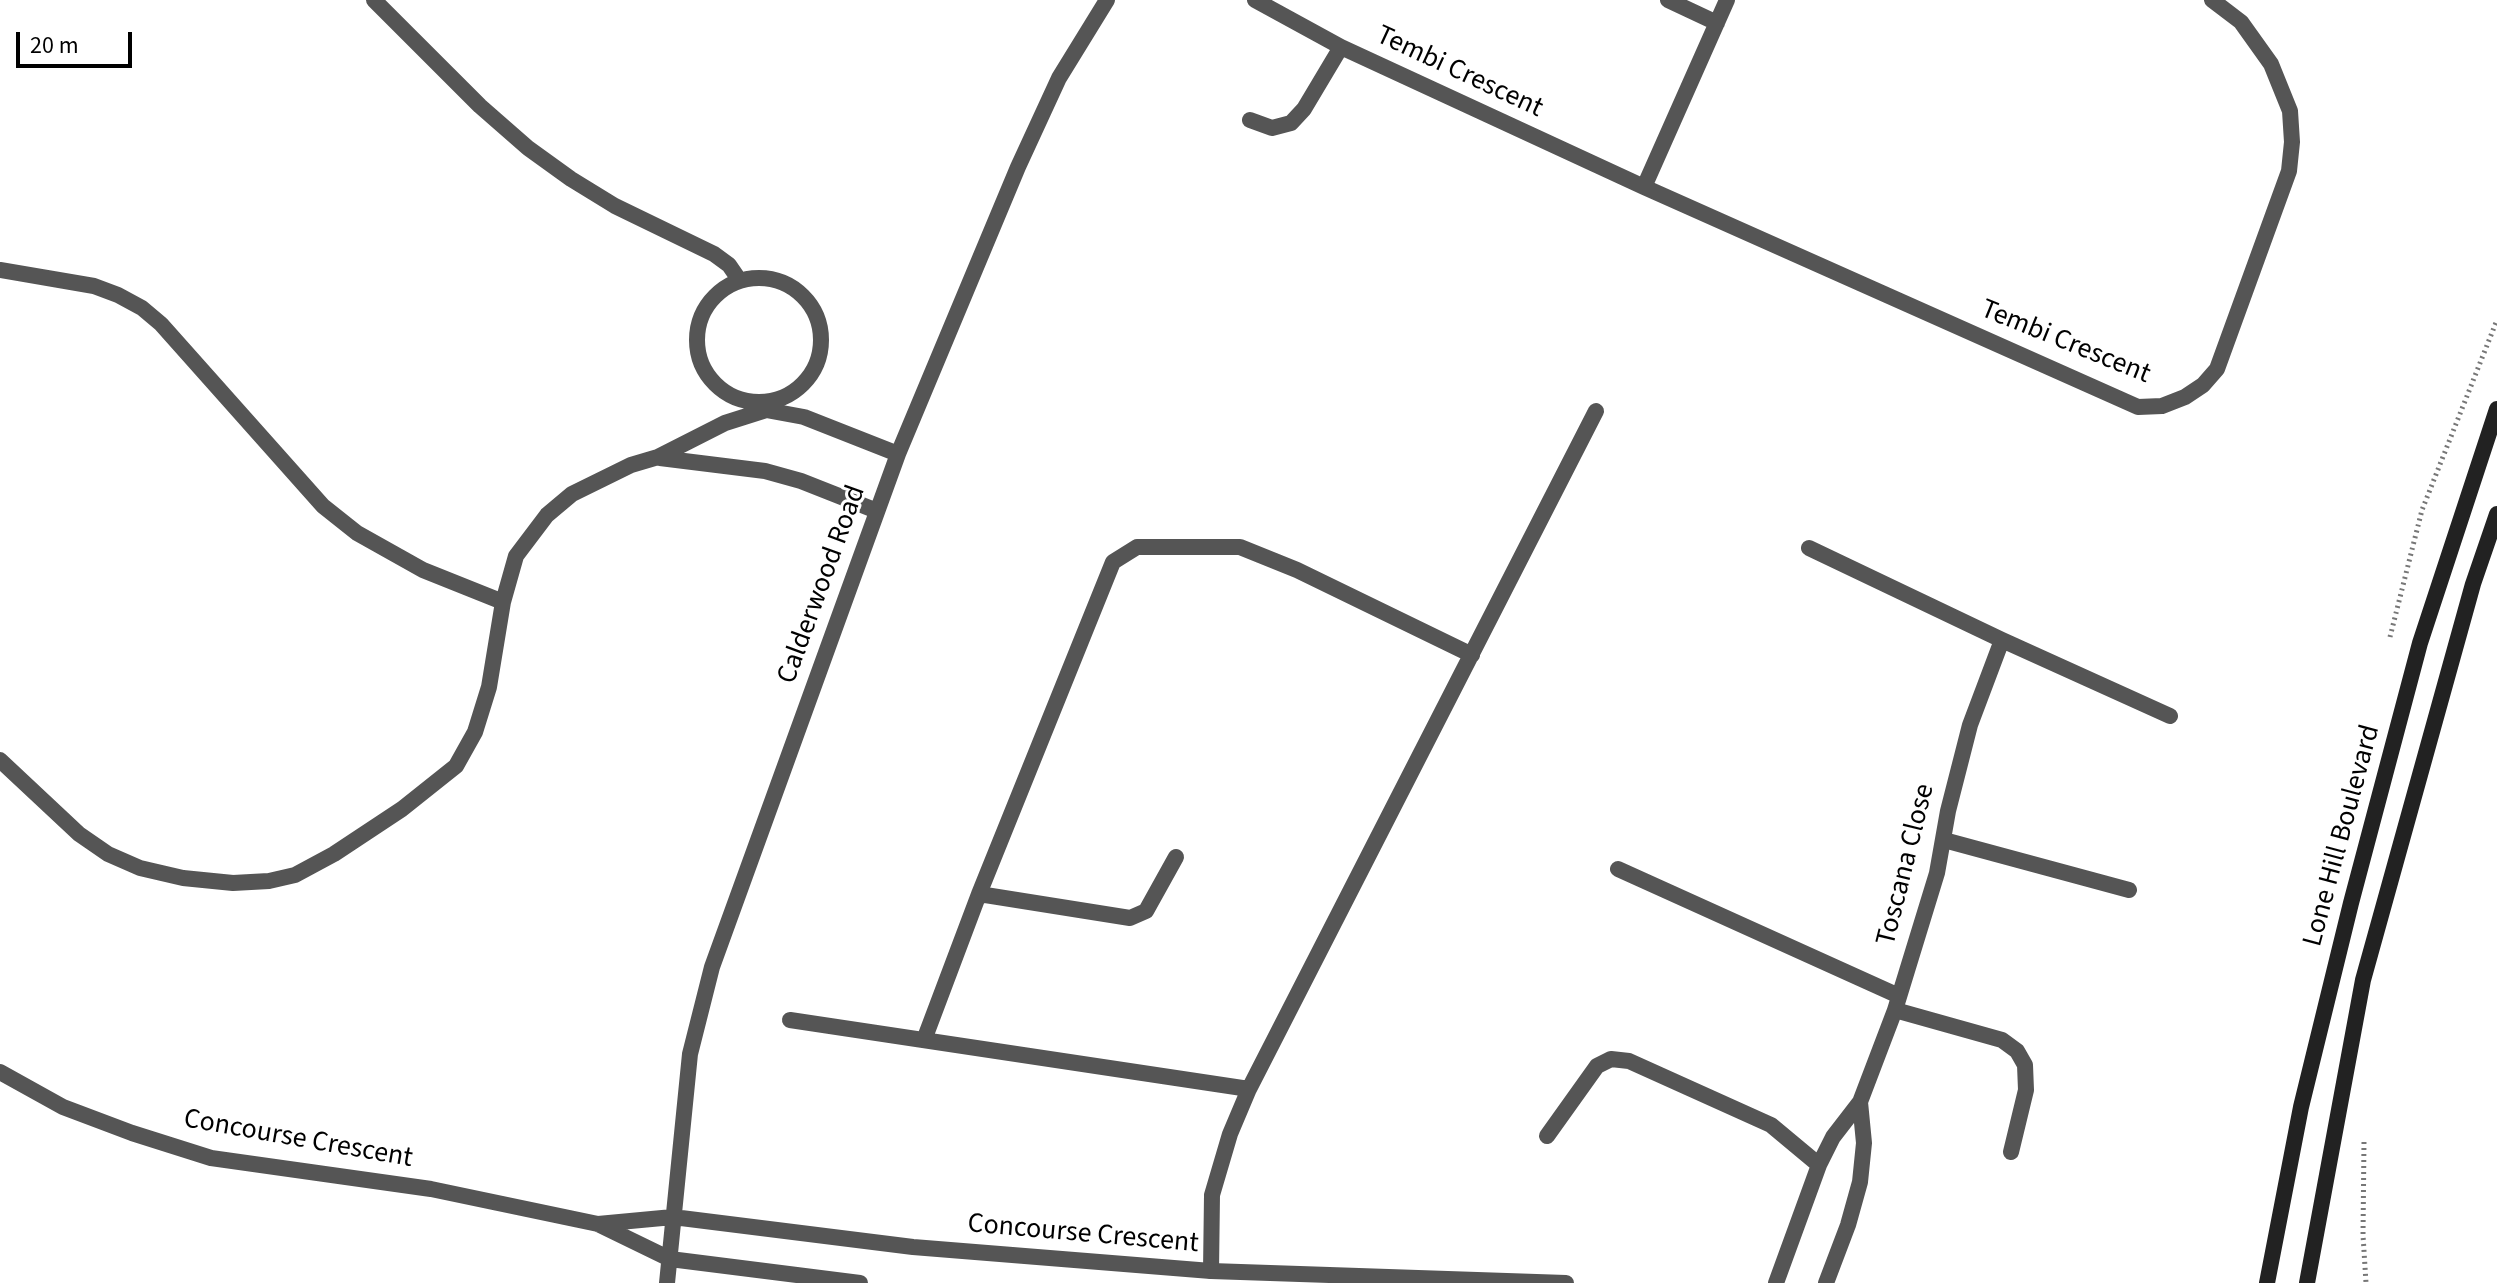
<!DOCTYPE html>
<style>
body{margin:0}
#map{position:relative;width:2497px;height:1283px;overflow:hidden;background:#fff;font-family:"Source Sans 3",sans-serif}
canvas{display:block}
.scale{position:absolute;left:16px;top:32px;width:116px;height:36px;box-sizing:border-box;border:4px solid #000;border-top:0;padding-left:10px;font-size:24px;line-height:28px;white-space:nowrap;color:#000;-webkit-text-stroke:6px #fff;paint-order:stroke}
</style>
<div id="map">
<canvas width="2497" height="1283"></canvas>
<div class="scale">20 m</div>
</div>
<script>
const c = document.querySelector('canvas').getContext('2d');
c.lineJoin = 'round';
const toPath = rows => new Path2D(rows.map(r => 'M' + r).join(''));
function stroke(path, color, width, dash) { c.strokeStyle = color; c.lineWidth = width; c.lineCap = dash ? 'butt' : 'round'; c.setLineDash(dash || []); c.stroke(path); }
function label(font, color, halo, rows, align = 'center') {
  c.font = font + ' "Source Sans 3",sans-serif'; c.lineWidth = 6; c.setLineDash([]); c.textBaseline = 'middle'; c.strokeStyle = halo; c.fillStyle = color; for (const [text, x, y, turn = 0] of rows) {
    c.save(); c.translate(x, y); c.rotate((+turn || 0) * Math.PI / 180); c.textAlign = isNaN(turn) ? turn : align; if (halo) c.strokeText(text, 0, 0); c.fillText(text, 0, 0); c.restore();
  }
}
stroke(toPath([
 [2390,637,2422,510,2497,320],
 [2364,1142,2363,1235,2366,1283]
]), '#777', 5, [2, 4]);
stroke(toPath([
 [979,894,1130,918,1146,911,1176,857],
 [790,1020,1249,1089],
 [924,1040,979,894,1113,562,1137,547,1240,547,1297,570,1472,655],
 [1211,1271,1212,1195,1230,1134,1249,1089,1596,411]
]), '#555', 16);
stroke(toPath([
 [374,0,480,106,528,148,571,179,615,206,714,254,729,265,740,281],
 [1255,0,1341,47,1644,187,2138,407,2162,406,2185,397,2203,385,2217,369,2289,171,2292,142,2290,111,2271,64,2241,22,2212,0],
 [1668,0,1717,23],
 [1250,120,1272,128,1291,123,1304,109,1341,47],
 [1644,187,1727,0],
 [0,270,94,286,118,295,142,308,161,324,323,506,357,533,423,570,503,602],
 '697 340a62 62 0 1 1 124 0a62 62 0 1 1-124 0Z',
 [660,458,765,471,801,481,877,511],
 [1809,548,2002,640,2170,716],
 [0,760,79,834,108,854,140,868,183,878,233,883,269,881,295,875,334,854,402,809,456,766,475,732,489,687,503,602,516,556,547,515,572,494,631,465,658,457,725,423,766,410,804,417,898,454],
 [1944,840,2129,890],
 [1618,869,1899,996],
 [1895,1010,2002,1040,2017,1051,2025,1065,2026,1090,2011,1152],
 [0,1072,63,1107,132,1133,211,1158,431,1189,598,1224,670,1259,860,1283],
 [1547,1136,1597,1066,1611,1059,1629,1061,1771,1125,1819,1165],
 [598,1224,673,1217,913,1247,1211,1271,1566,1283],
 [667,1283,690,1054,712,967,898,454,1018,167,1059,78,1107,0],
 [1776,1283,1819,1165,1833,1137,1860,1102,1895,1010,1937,873,1948,811,1970,725,2002,640],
 [1826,1283,1848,1225,1860,1182,1864,1143,1860,1102]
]), '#555', 16);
stroke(toPath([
 [2267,1283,2301,1107,2351,903,2420,643,2497,409],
 [2307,1283,2363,980,2473,584,2497,514]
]), '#222', 16);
label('28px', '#000', '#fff', [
 ["Tembi Crescent",1459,73,25],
 ["Tembi Crescent",2065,343,22],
 ["Calderwood Road",823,585,-70],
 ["Lone Hill Boulevard",2343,836,-75],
 ["Toscana Close",1907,865,-76],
 ["Concourse Crescent",298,1140,10],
 ["Concourse Crescent",1083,1235,5]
]);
</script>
